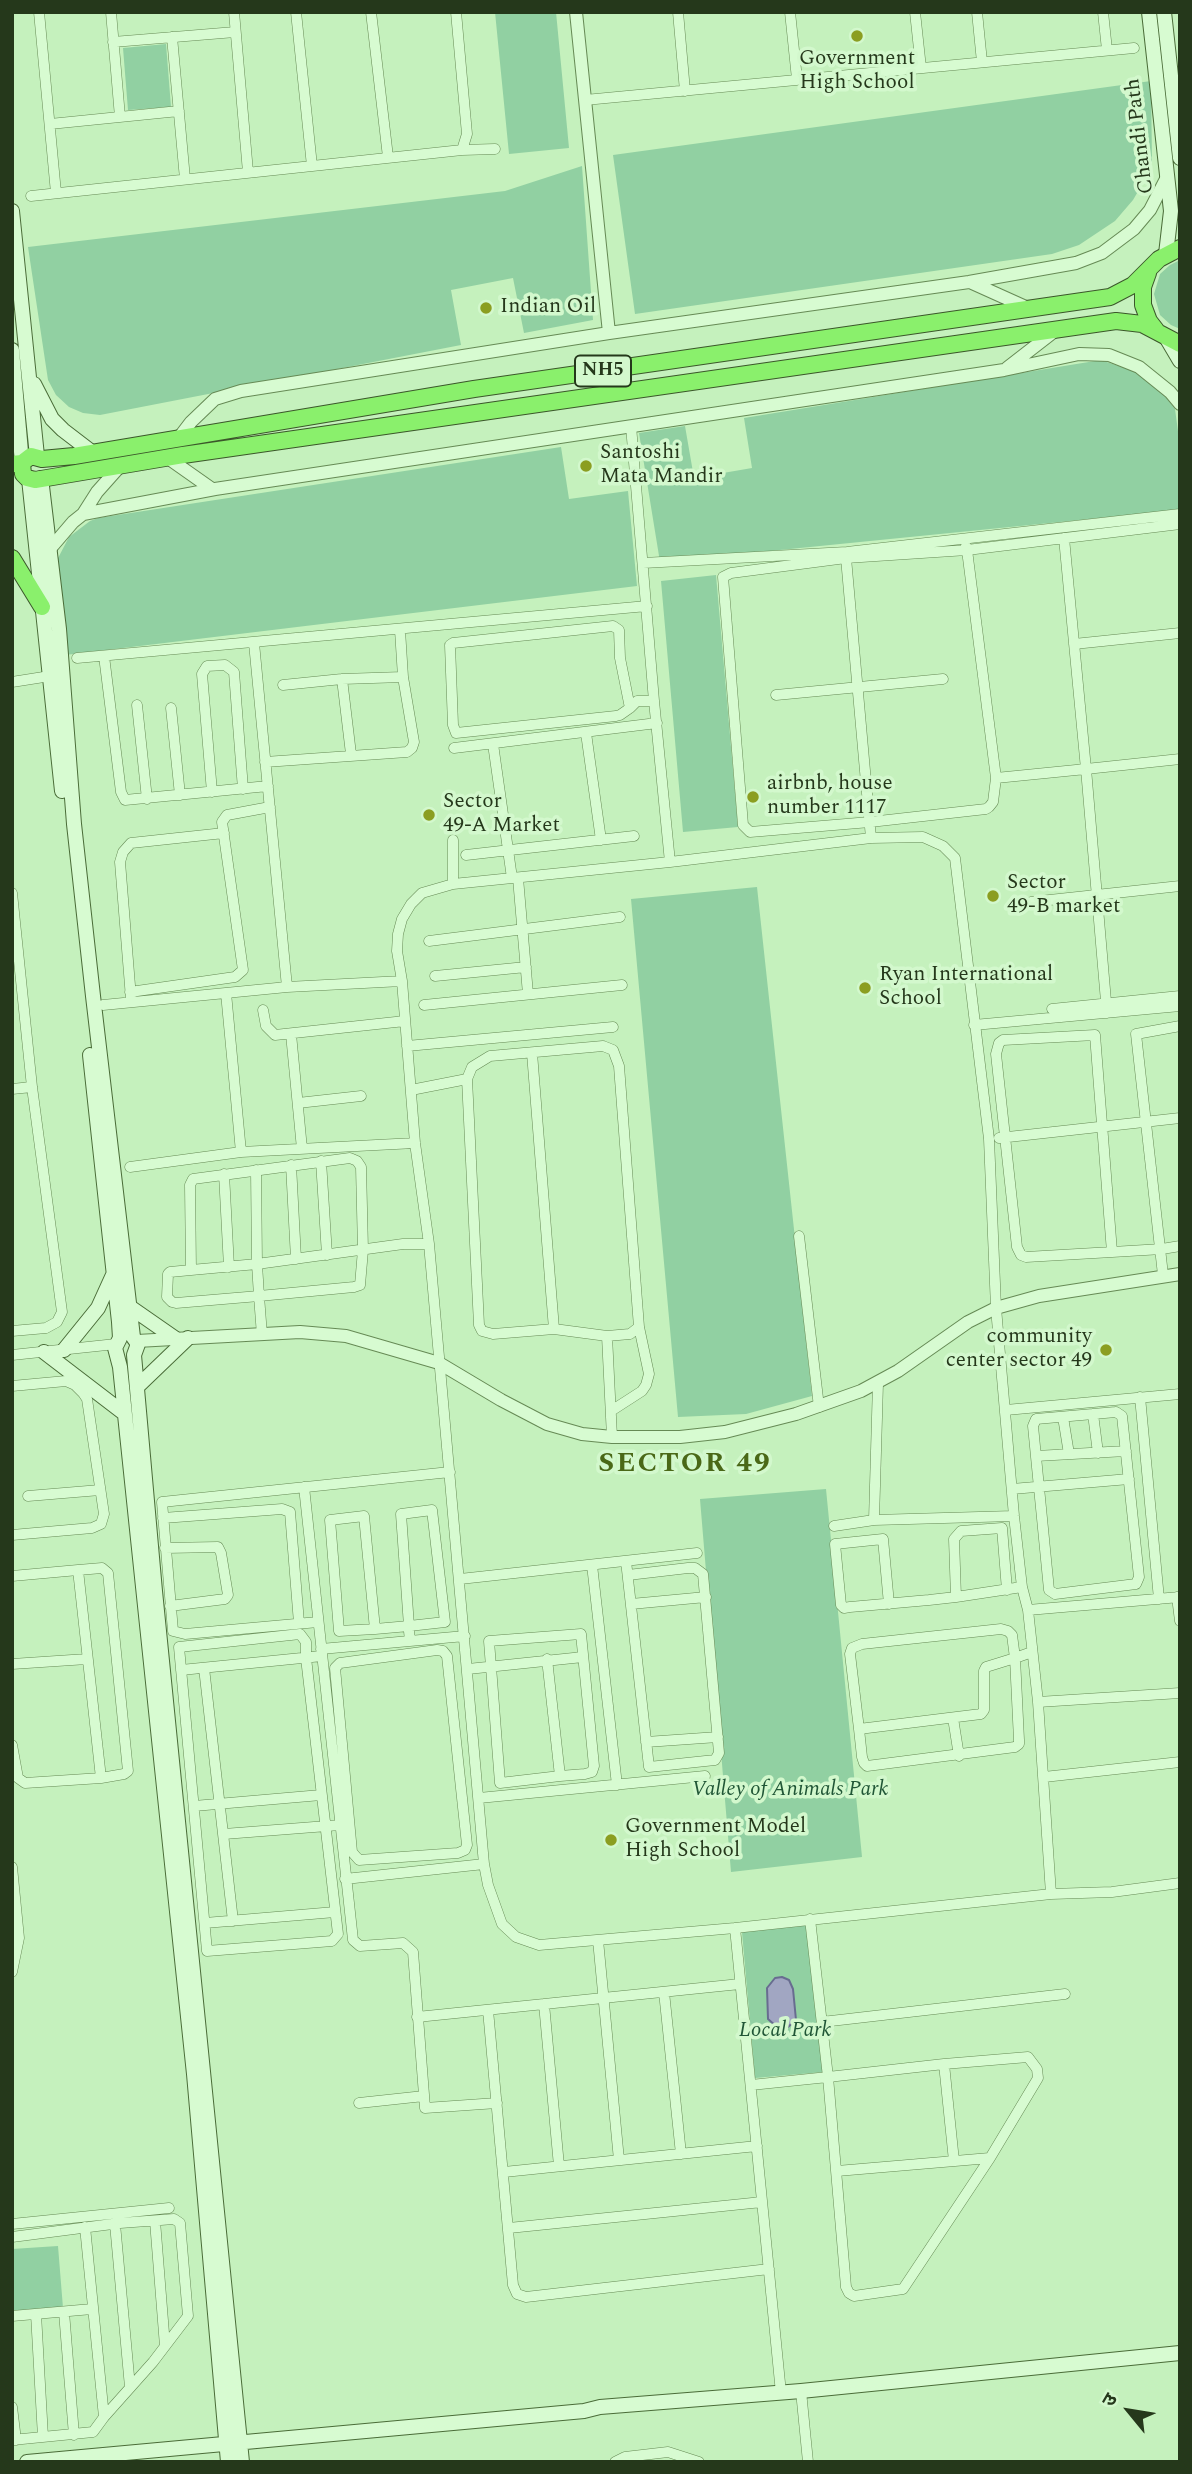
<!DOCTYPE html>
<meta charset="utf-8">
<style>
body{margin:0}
#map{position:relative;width:1192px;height:2474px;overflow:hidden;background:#c5f1bd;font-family:Spectral,"Noto Sans Devanagari",serif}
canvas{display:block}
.frame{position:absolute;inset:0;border:14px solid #25381b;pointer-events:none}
.north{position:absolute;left:1094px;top:2376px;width:70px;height:70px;-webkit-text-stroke:5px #d3f8cd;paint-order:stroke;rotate:300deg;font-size:19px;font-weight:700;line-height:28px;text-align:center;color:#25381b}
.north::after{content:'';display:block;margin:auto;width:24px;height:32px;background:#25381b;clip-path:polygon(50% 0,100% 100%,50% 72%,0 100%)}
</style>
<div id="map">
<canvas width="1192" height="2474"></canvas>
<div class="frame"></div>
<div class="north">उ</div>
</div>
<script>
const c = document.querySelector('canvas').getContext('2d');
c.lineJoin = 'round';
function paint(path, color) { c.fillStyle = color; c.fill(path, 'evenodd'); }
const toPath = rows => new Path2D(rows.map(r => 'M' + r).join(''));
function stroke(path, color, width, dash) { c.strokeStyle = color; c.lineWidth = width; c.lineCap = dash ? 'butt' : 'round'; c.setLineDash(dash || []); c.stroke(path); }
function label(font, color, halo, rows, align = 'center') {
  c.font = font + ' Spectral,serif'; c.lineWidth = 7; c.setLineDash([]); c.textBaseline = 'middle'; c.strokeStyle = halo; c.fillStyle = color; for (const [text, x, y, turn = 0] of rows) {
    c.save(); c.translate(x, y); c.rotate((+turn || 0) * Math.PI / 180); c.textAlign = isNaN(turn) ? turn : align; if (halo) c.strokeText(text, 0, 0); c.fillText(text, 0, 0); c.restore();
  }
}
paint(toPath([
 [495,12,556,12,569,148,509,154],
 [166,44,171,107,128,110,123,48],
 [1151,81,1152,164,1147,176,1133,200,1115,221,1079,245,1052,254,635,314,613,155],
 [582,166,593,320,524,333,513,278,451,290,461,345,100,415,83,413,69,407,56,395,48,380,28,247,505,191],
 [1180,260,1180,329,1171,325,1160,315,1154,294,1160,274,1170,265],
 [1101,360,1136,372,1162,392,1175,409,1180,446,1180,510,660,562,639,433,685,426,694,478,752,468,744,418],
 [561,447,569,499,628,491,637,586,65,655,57,560,69,537,90,521,98,518],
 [716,575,738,827,683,832,661,581],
 [757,887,812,1396,746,1414,678,1417,631,899],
 [826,1489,862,1857,731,1872,700,1499],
 [807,1924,823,2072,755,2078,742,1932],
 [58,2246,63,2308,12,2311,12,2249]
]), '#91d0a2');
const water = toPath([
 [782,1977,789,1980,793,1989,796,2020,788,2027,777,2027,768,2019,767,1988,775,1978,782,1977]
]);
paint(water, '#a1a6c2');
stroke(water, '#686c90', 2);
const minor = toPath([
 [39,12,56,193],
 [111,12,120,117],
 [234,12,248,172],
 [296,12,312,166],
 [371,12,388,157],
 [678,12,685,91],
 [790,12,797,79],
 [915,12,921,68],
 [977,12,982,62],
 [1103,12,1107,50],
 [172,37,185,179],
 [113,42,235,32],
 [585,100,1134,48],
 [50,124,179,111],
 [462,150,495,149],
 [31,196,462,150,467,134,456,12],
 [631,426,654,701,670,862],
 [1064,538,1086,769,1180,759],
 [846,558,731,573,723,577,743,825,750,832,870,822,986,809,989,807,993,802,996,778,967,550,1180,524],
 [643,563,847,552,1180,514],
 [254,643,287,987],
 [1074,644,1180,633],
 [104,656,121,792,125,800,268,786],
 [77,658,647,606],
 [12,682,50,676],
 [283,685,342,679],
 [776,695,943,679],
 [137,705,147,799],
 [171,708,180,795],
 [630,708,620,658,619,630,613,626,453,643,450,645,453,725,456,733,616,716,620,715,630,708,637,701,654,701],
 [586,733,601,840],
 [493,744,512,878],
 [454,748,657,723],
 [351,754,342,679,403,677],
 [265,762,407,752,412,748,414,742,403,677,400,630],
 [996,778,1086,769,1107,1013],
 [212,792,202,674,207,666,225,665,234,672,243,789],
 [871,838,846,558,967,550,966,546],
 [453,840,453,884],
 [466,855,634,836],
 [518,878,528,994],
 [12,893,32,1087,62,1312,57,1322,46,1328,12,1331],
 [1031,902,1180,886],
 [429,941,620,917],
 [435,976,526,967],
 [130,992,235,977,243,970,222,822,227,815,270,807],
 [226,993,241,1152],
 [131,998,120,862,123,852,131,843,224,833],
 [103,1005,287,987,402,981],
 [424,1005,622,985],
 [1052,1009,1180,996],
 [263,1010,266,1026,275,1035,405,1021],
 [974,1025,1180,1006],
 [291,1034,302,1149],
 [407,1046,613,1027],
 [603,1046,613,1050,619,1066,639,1327,630,1334,607,1336,554,1329,493,1334,482,1331,479,1325,467,1079,472,1067,490,1056,603,1046],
 [532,1053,554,1329],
 [12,1089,32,1087],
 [411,1090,467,1079],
 [298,1103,361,1096],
 [999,1138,1180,1118],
 [321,1161,327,1255],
 [291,1165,296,1259],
 [130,1167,241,1152,415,1143],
 [256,1170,257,1264,403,1244,429,1244],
 [224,1174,229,1267],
 [799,1236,819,1407],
 [1112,1252,1095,1035,1003,1040,999,1043,996,1054,1017,1247,1021,1255,1026,1257,1112,1252,1162,1249,1180,1246],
 [191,1270,170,1272,168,1274,167,1297,172,1302,176,1303,259,1296,354,1287,360,1285,363,1250,361,1167,357,1161,350,1158,193,1179,190,1185,191,1270,257,1264,259,1296,262,1335],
 [1163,1275,1136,1034,1180,1026],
 [607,1336,612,1437],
 [12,1355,116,1344],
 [12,1386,66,1381,75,1385,83,1393,87,1399,104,1514,101,1524,92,1528,12,1535],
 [1140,1397,1159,1599],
 [1006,1410,1180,1394],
 [611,1411,642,1391,646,1385,649,1374,639,1327],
 [1116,1412,1122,1416,1139,1577,1136,1584,1055,1594,1049,1590,1033,1426,1036,1419,1116,1412],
 [1093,1414,1098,1453],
 [1063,1417,1069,1454],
 [1036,1456,1126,1451],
 [304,1487,353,1940,360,1946,403,1943,413,1952,425,2108,497,2103],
 [1012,1489,1129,1479],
 [28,1496,100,1490],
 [163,1518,282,1509,290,1512,299,1623],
 [874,1520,878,1383],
 [834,1526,874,1520,1014,1516],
 [165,1548,218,1547,221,1553,228,1595,225,1599,170,1606],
 [626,1561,649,1767,715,1760,719,1753,703,1574,695,1568,688,1568,628,1575],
 [592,1565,617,1785],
 [12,1576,78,1570,101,1778],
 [460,1579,697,1553],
 [956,1597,954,1539,961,1531,1002,1528,1007,1590],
 [1177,1597,1180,1621],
 [631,1604,706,1597],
 [889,1604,883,1539,835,1544,841,1605,844,1608,850,1607,929,1600,956,1597,1022,1587],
 [1028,1610,1180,1597],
 [318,1622,185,1634,173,1631,162,1502,450,1472],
 [375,1629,339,1631,330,1520,364,1516,375,1629,409,1626,445,1622,432,1510,401,1514,409,1626,409,1631,410,1641],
 [300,1634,306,1642,306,1658,338,1934,332,1941,207,1951,179,1647,300,1634],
 [321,1649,465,1636],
 [437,1650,443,1651,447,1656,467,1845,465,1850,458,1853,359,1860,352,1852,335,1668,340,1663,437,1650],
 [547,1659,560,1776,500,1783,489,1641,581,1634,594,1766,592,1772,585,1774,560,1776],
 [12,1664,87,1659],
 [204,1668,233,1921],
 [468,1669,583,1657],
 [181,1670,322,1656],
 [1038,1702,1180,1693],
 [953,1718,959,1756],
 [859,1729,981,1714,984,1710,984,1671,986,1667,1015,1658,1019,1740,1019,1744,1015,1747,867,1766,864,1763,862,1757,859,1729,850,1654,852,1648,862,1644,1001,1629,1008,1631,1012,1635,1015,1658,1032,1652],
 [646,1742,718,1737],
 [12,1745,18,1778,25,1783,101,1778,124,1774,128,1771,108,1573,102,1568,78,1570],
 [1044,1777,1180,1762],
 [479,1798,705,1776],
 [194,1806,321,1795],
 [224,1834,340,1825],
 [12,1867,19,1938,12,1972],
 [345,1879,484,1864],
 [1051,1894,1038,1702,1028,1610,1022,1587,1014,1516,996,1308,989,1139,955,858,943,846,923,837,871,838,670,862,453,884,422,893,411,904,402,919,398,934,397,951,402,981,415,1143,429,1244,484,1864,488,1885,502,1924,516,1937,539,1945,735,1928,1051,1894,1112,1892,1180,1883],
 [205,1923,335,1912],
 [735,1928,781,2393],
 [598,1940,619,2160],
 [664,1992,681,2154],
 [544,2004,559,2166],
 [488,2010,513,2285,517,2294,526,2297,769,2269],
 [417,2017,740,1984],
 [822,2022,1065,1994],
 [944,2064,954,2161],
 [751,2085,828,2077,944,2064,1028,2057,1037,2069,1038,2078,990,2158,903,2289,854,2296,849,2293,846,2287,828,2077,810,1919],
 [359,2103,424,2096],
 [837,2171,990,2158],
 [504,2172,757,2146],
 [155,2221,165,2346],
 [12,2224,169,2208],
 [115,2224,130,2387],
 [509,2228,762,2202],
 [12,2237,120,2223,174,2219,180,2223,188,2316,153,2362,104,2417],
 [64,2312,74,2435],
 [36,2314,43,2437],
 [12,2316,92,2309],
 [801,2391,808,2462],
 [12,2407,16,2440],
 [12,2440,93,2432,104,2417,85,2227],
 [615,2462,625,2457,668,2452,699,2462]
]);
const tertiary = toPath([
 [576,12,609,333],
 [970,282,1030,309],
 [1007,368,1056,330],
 [178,439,191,422,215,399,241,391,609,333,969,282,1076,263,1102,253,1134,229,1150,210,1167,177],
 [168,458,212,489],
 [83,514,97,492,121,465],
 [49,550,73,522,83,514,215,489,1004,370,1079,354,1109,355,1139,367,1170,392,1180,404],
 [137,1341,300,1332,346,1336,439,1363,501,1400,547,1424,582,1434,612,1437,680,1437,725,1432,796,1414,861,1391,898,1371,968,1322,996,1308,1039,1296,1180,1274]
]);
const secondary = toPath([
 [1149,12,1171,211,1166,254],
 [1164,12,1180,158],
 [12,211,37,456],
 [1167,339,1180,361],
 [12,350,22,463],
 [34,384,52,419,63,430,93,453],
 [41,478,59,629,74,824,93,996,133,1337,138,1344,134,1355,155,1591,242,2462],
 [29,479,62,791],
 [90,1055,119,1322,120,1338,115,1348,120,1367,194,2074,228,2462],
 [130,1307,176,1339],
 [64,1350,98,1308,113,1275],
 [44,1352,125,1414],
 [137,1387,188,1338],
 [27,2462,584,2411,600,2407,801,2391,1180,2353]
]);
const trunk = toPath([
 [1148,273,1143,287,1143,305,1149,321,1156,330],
 [22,463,23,474,27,478,35,480,183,455,1116,321,1142,324,1180,344],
 [12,464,22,463,31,456,42,459,74,456,474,389,1110,297,1133,285,1159,259,1180,248],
 [12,558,42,607]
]);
stroke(minor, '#668a55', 11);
stroke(tertiary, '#668a55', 14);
stroke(secondary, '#4a6c38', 16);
stroke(trunk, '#3b572a', 18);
stroke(minor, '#d7fbd1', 10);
stroke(tertiary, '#d7fbd1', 12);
stroke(secondary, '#d7fbd1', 14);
stroke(trunk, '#8af06c', 16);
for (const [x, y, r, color] of [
 [857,36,7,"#8b9e21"],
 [486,308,7,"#8b9e21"],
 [586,466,7,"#8b9e21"],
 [753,797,7,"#8b9e21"],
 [429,815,7,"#8b9e21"],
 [993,896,7,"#8b9e21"],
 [865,988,7,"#8b9e21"],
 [1106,1350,7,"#8b9e21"],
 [611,1840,7,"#8b9e21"]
]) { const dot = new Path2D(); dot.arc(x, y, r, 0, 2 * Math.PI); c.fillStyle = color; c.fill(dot); stroke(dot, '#d3f8cd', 2.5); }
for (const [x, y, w] of [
 [603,371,56]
]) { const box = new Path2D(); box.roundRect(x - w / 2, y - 15.5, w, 31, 5); c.fillStyle = '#d3f8cd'; c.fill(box); stroke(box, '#25381b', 2); }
label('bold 19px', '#25381b', null, [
 ["NH5",603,371]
]);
label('21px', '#25381b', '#d3f8cd', [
 ["Government",857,60,"center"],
 ["High School",857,84,"center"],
 ["Indian Oil",500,308],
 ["Santoshi",600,454],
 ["Mata Mandir",600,478],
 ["airbnb, house",767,785],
 ["number 1117",767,809],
 ["Sector",443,803],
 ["49-A Market",443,827],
 ["Sector",1007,884],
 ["49-B market",1007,908],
 ["Ryan International",879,976],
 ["School",879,1000],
 ["community",1092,1338,"right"],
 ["center sector 49",1092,1362,"right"],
 ["Government Model",625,1828],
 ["High School",625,1852]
], 'left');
label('21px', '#25381b', '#d3f8cd', [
 ["Chandi Path",1141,136,-97]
]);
label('italic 21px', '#205636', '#d3f8cd', [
 ["Valley of Animals Park",790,1791],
 ["Local Park",785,2032]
]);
c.letterSpacing = '2px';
label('bold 28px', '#4a6817', '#d3f8cd', [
 ["SECTOR 49",685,1466]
]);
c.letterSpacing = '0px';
</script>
